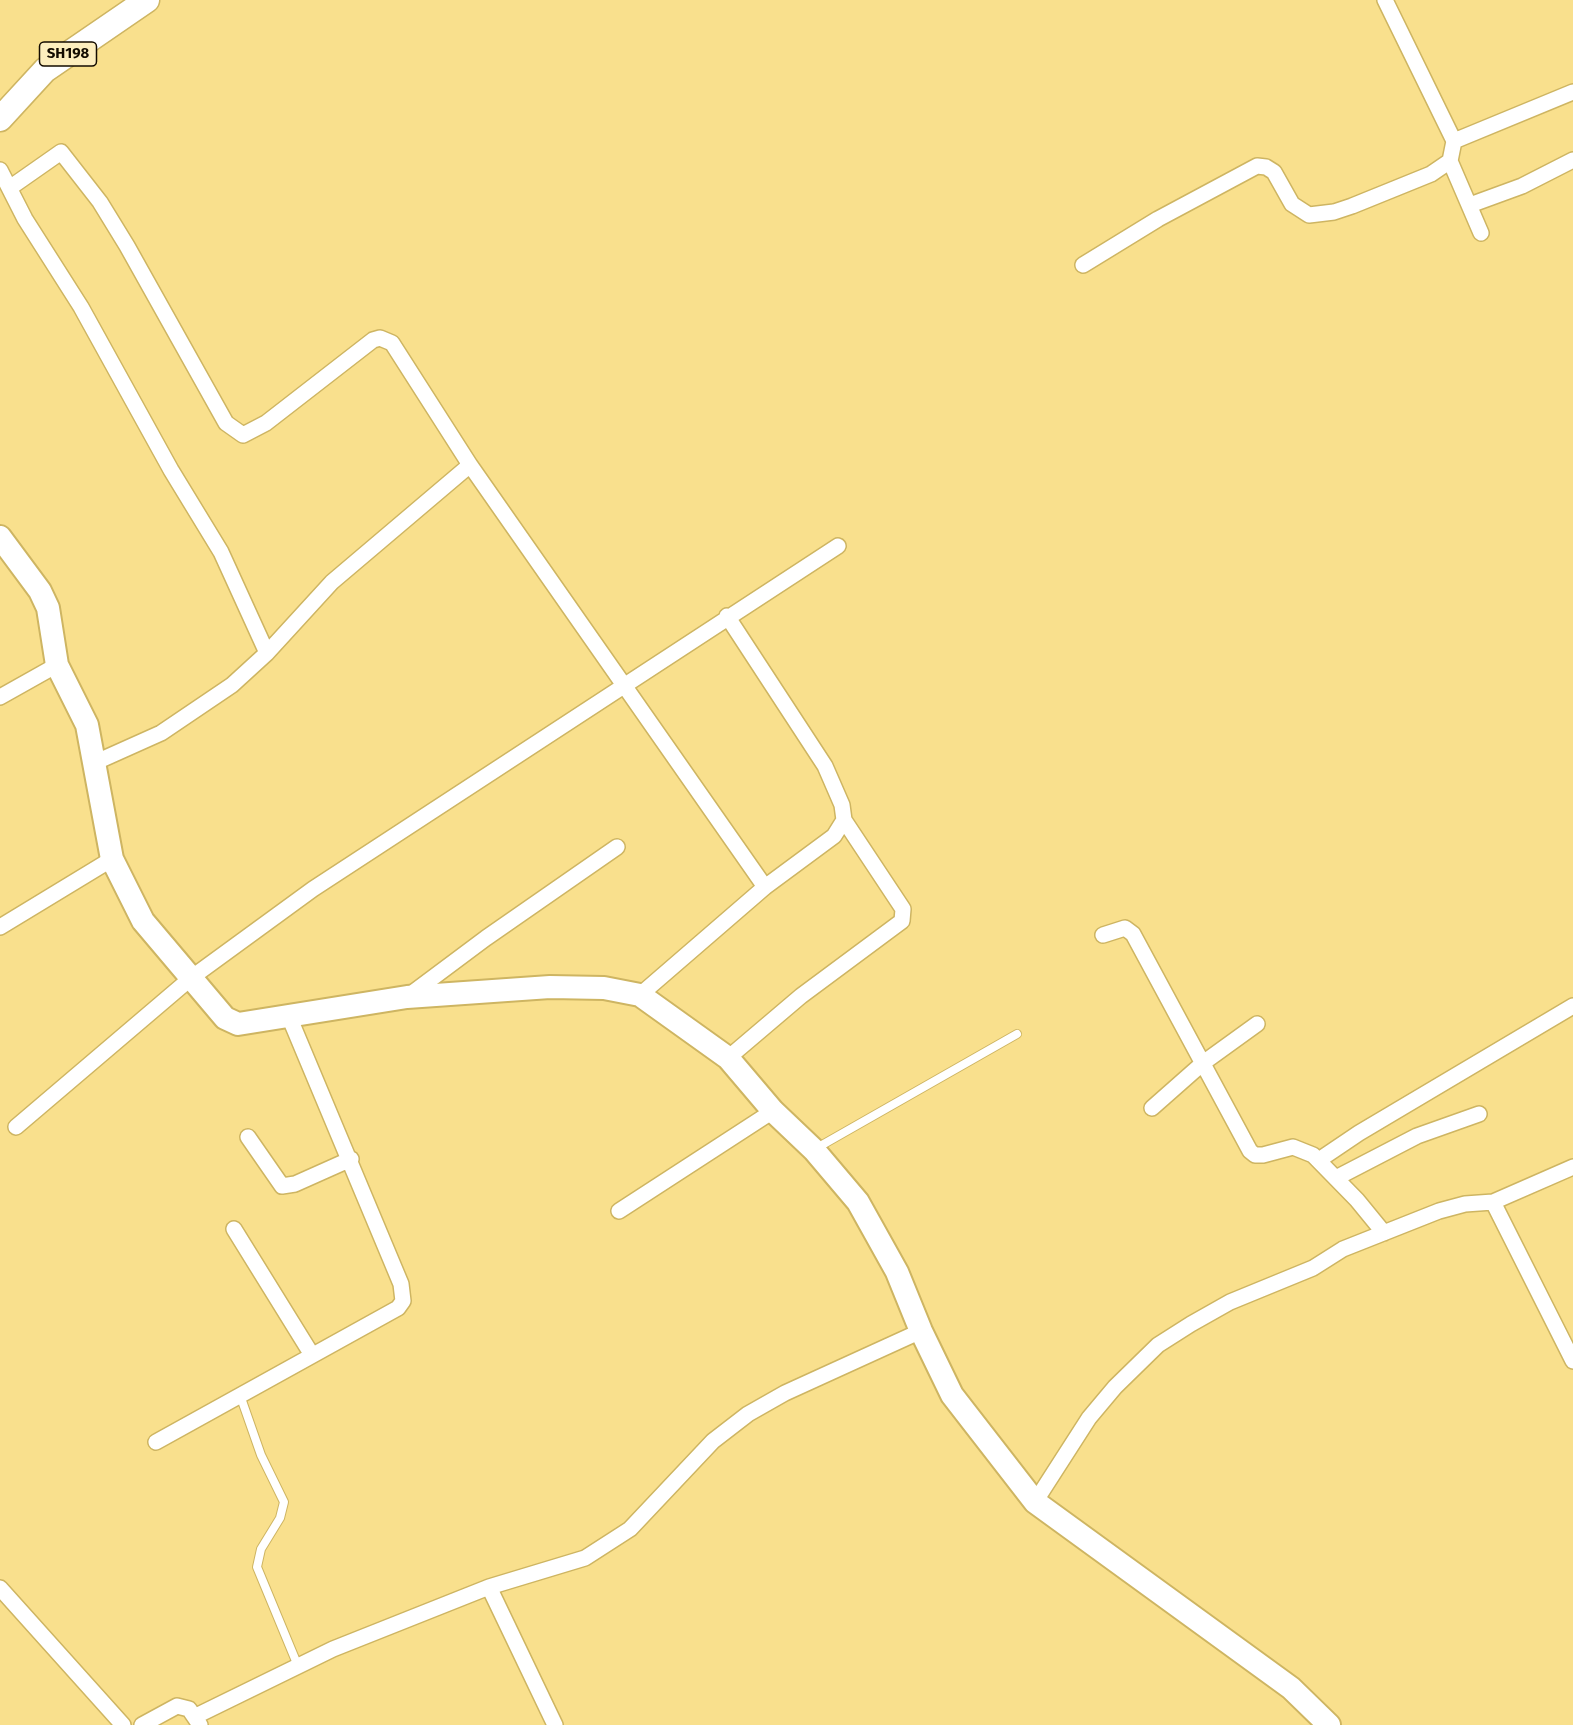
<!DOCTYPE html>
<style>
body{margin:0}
canvas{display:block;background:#f9e08d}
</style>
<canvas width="1573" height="1725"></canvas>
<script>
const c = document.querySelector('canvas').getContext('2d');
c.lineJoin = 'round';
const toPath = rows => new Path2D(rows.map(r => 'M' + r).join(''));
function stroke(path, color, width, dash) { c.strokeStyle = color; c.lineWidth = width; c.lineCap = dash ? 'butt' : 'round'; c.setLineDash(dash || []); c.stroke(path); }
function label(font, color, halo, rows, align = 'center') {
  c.font = font + ' "Fira Sans",sans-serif'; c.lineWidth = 4.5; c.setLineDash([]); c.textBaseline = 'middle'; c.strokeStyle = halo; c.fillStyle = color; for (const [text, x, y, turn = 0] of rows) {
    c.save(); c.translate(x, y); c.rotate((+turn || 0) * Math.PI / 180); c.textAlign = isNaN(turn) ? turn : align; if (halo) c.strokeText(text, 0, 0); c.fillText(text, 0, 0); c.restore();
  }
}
const lane = toPath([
 [815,1149,1017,1034],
 [240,1395,261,1455,284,1502,280,1518,261,1549,257,1567,298,1666]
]);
const street = toPath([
 [1454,141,1573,92],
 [1450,161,1481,233],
 [0,170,25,219,81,307,171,470,221,552,267,653],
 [11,187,61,152,100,202,127,246,226,423,243,435,266,423,373,340,380,338,392,343,470,465,765,887],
 [1470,205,1522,186,1573,160],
 [1083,265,1158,219,1257,166,1266,167,1274,172,1292,204,1309,215,1334,212,1352,206,1431,174,1450,161,1454,141,1385,0],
 [0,697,57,665],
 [94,763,161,733,232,685,267,653,332,582,470,465],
 [0,927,112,859],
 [1103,935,1125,928,1133,934,1250,1151,1255,1155,1263,1155,1293,1147,1313,1155,1357,1200,1384,1233],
 [640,995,765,887,834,836,844,820,842,805,825,766,727,616],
 [407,997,486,938,617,847],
 [728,1058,801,996,902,921,903,909,844,820],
 [1152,1108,1203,1063,1257,1024],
 [16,1127,191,978,313,889,838,546],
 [248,1137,282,1186,295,1184,351,1159],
 [1319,1160,1359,1133,1573,1006],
 [1336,1178,1417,1136,1479,1114],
 [1493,1202,1573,1361],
 [619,1211,773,1111],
 [234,1229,312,1355],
 [156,1442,398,1308,403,1301,401,1284,288,1014],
 [1035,1502,1089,1418,1115,1387,1158,1345,1191,1324,1230,1302,1313,1268,1343,1249,1439,1211,1465,1204,1493,1202,1573,1167],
 [489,1587,555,1725],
 [0,1588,123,1725],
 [196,1716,333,1649,489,1587,585,1558,630,1529,713,1441,748,1414,785,1393,921,1331],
 [142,1725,177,1706,189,1709,200,1725]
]);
const secondary = toPath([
 [0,537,40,591,48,608,57,665,87,725,112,859,143,921,225,1018,238,1024,407,997,550,987,604,988,640,995,728,1058,773,1111,814,1150,858,1202,897,1272,921,1331,952,1395,1035,1502,1291,1688,1329,1725]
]);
const primary = toPath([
 [0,119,45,70,147,0]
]);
stroke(lane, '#ceb562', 10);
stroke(street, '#ceb562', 18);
stroke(secondary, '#ceb562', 26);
stroke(primary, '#ceb562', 27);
stroke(lane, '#fff', 8);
stroke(street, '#fff', 15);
stroke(secondary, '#fff', 22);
stroke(primary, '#fff', 24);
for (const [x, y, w] of [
 [68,54,57]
]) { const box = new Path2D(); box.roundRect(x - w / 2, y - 12, w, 24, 4.5); c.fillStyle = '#fdeebe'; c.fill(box); stroke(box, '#140c00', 1.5); }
label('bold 15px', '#140c00', null, [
 ["SH198",68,54]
]);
</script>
